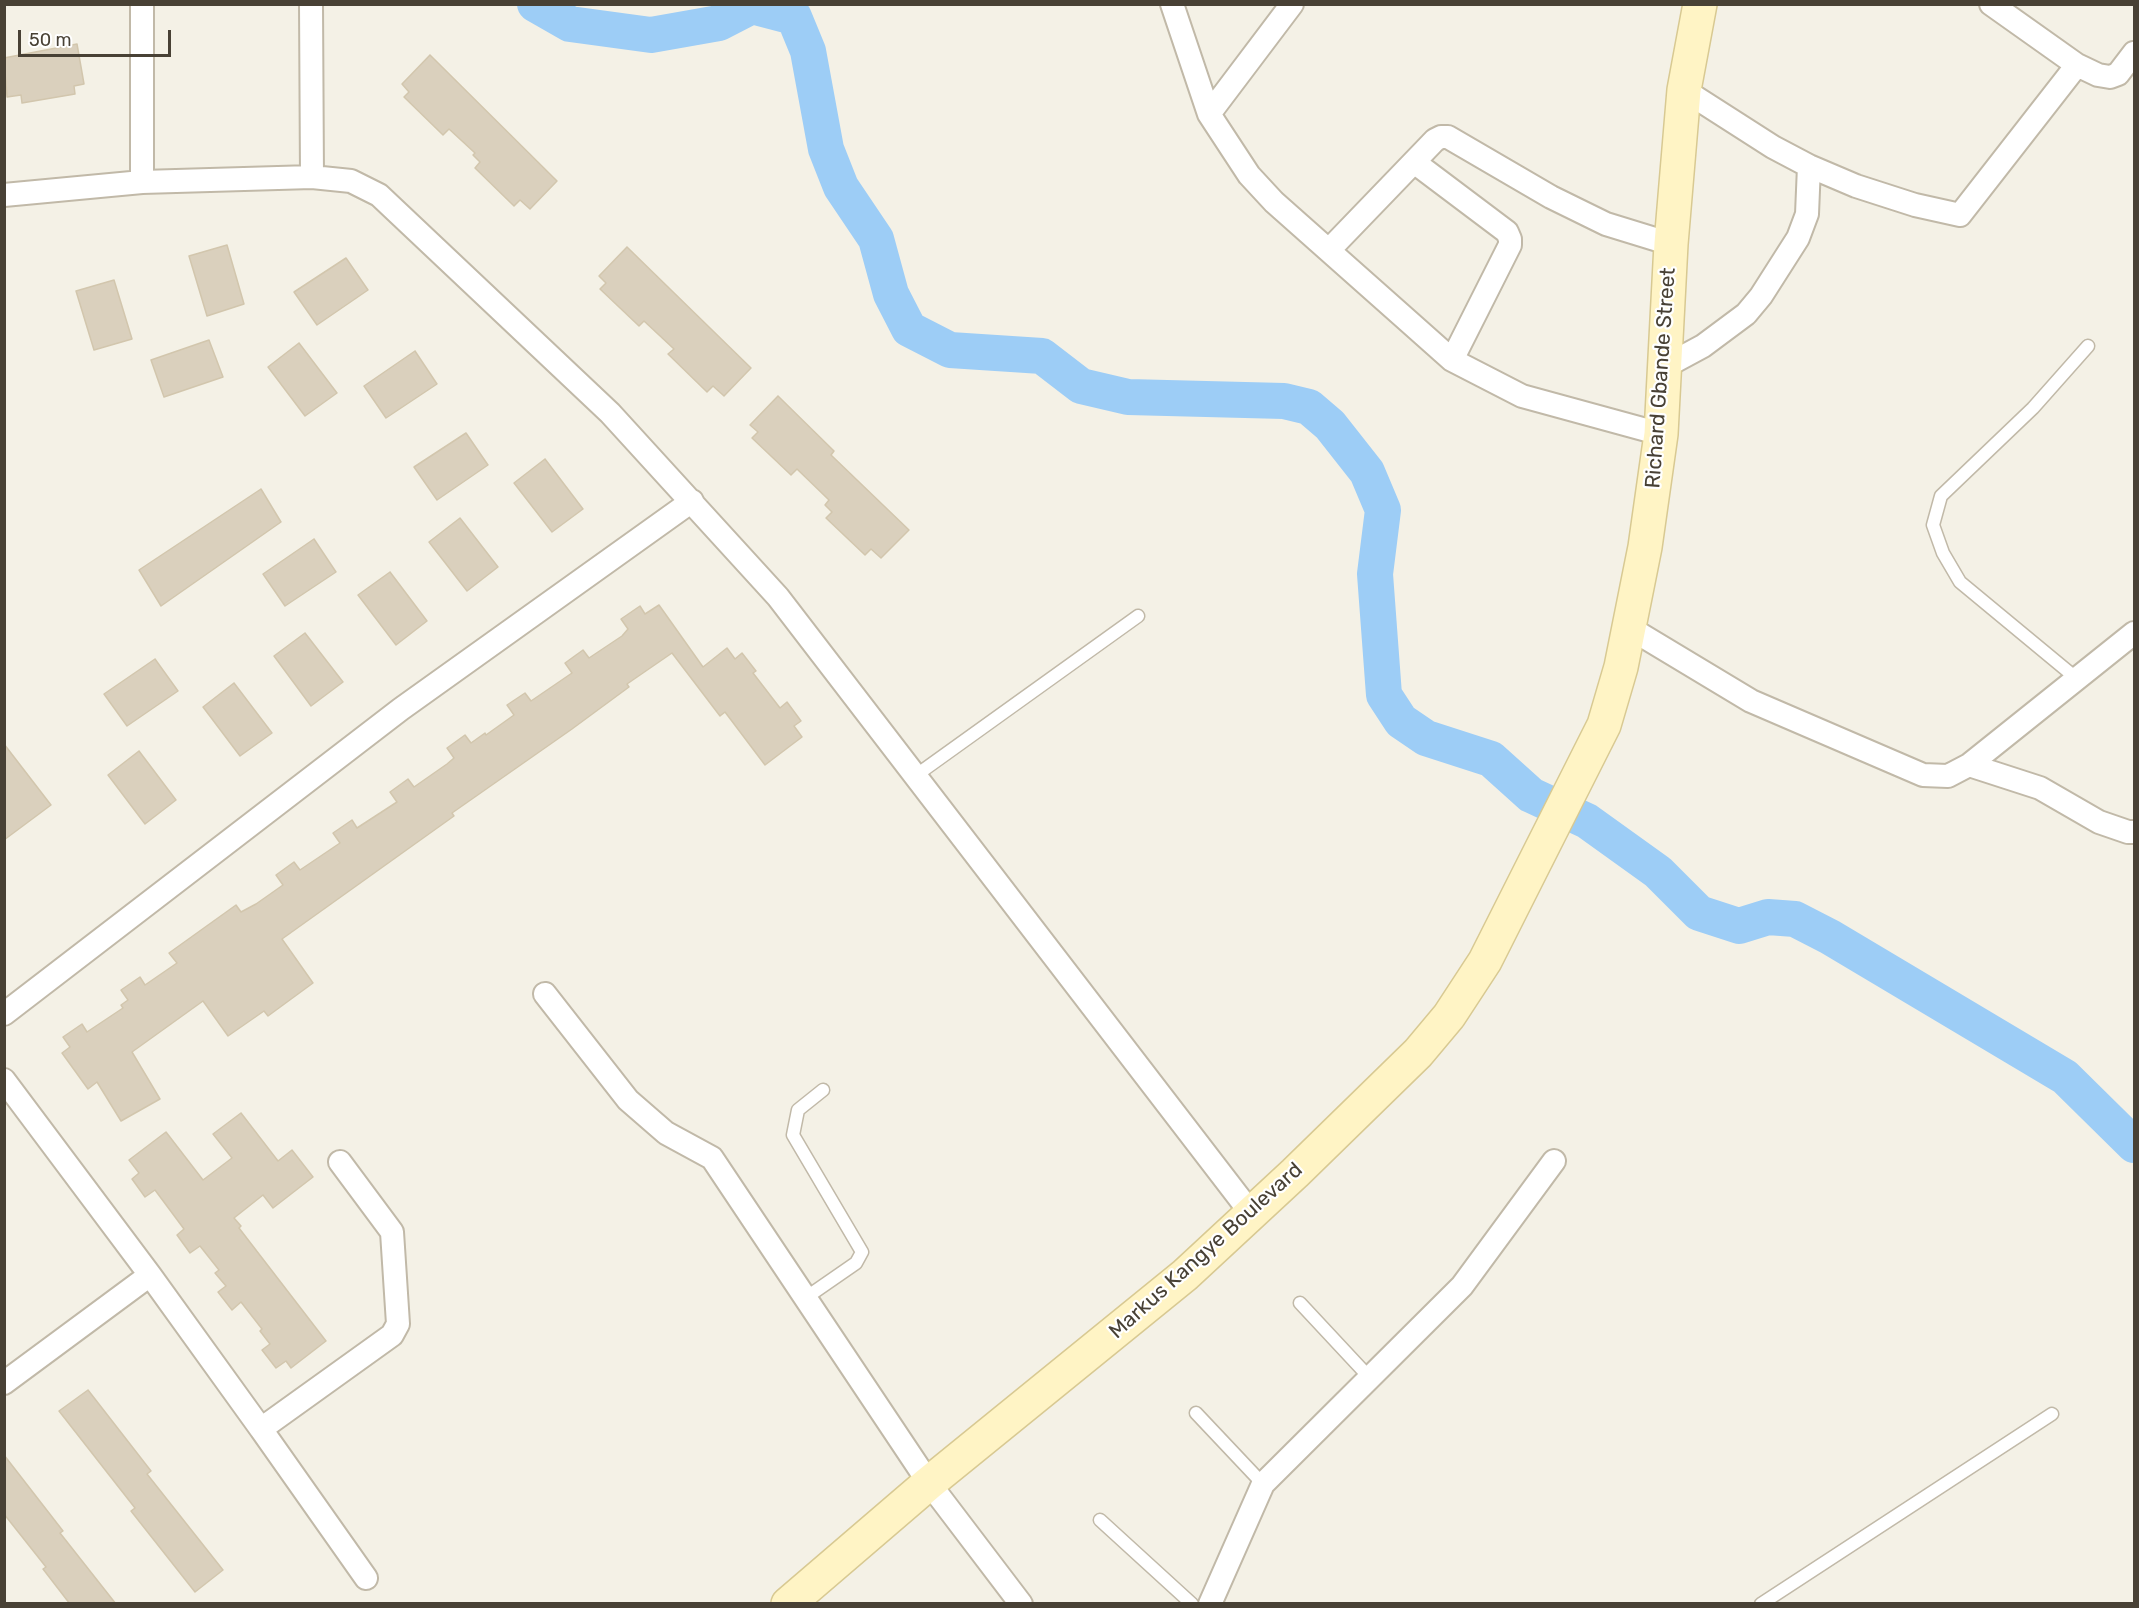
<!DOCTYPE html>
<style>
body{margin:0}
#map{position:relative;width:2139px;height:1608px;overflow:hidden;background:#f4f1e6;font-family:Rubik,sans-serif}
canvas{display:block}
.frame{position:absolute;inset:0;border:6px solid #484135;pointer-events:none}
.scale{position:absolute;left:18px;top:30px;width:153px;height:27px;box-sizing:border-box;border:3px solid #484135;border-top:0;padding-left:8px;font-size:18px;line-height:21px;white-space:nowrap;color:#484135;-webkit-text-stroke:4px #fff;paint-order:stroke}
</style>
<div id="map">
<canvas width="2139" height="1608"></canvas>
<div class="frame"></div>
<div class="scale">50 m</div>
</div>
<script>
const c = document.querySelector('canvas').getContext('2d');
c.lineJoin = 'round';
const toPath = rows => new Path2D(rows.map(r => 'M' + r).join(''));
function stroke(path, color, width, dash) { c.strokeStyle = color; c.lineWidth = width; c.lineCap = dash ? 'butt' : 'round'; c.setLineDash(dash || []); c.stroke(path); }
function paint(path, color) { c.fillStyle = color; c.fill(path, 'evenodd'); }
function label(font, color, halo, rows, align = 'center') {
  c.font = font + ' Rubik,sans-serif'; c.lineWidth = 4.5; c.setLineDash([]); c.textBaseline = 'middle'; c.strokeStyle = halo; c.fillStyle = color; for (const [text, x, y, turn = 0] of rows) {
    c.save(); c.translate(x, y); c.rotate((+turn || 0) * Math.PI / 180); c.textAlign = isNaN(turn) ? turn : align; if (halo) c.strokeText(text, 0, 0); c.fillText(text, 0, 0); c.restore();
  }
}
stroke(toPath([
 [535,4,570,24,651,35,719,23,752,6,794,17,808,51,826,149,841,187,876,239,891,294,909,329,950,350,1042,356,1081,386,1128,397,1284,401,1309,407,1330,425,1367,472,1383,510,1375,574,1384,695,1401,721,1426,738,1491,759,1531,795,1587,821,1658,872,1699,913,1739,926,1768,917,1795,919,1830,937,2065,1077,2134,1145]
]), '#9dcdf6', 36);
const building = toPath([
 [77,44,84,84,74,86,75,94,22,103,21,95,7,97,4,58,77,44],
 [430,55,557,181,530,209,520,200,514,206,475,168,480,162,473,155,475,153,449,129,443,135,404,97,409,92,402,84,430,55],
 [227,245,244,304,207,316,189,256,227,245],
 [627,247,751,368,724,396,713,386,707,392,668,354,674,349,644,321,639,326,600,289,606,283,599,276,627,247],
 [346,258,368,290,317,325,294,292,346,258],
 [114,280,132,339,94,350,76,291,114,280],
 [209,340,223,377,164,397,151,360,209,340],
 [299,343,337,393,305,416,268,367,299,343],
 [415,351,437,384,386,418,364,386,415,351],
 [778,396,834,451,831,455,909,530,881,558,871,549,865,555,826,518,832,512,825,505,829,500,797,469,791,475,752,438,758,432,750,425,778,396],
 [466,433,488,465,437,500,414,467,466,433],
 [545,459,583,509,552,532,514,483,545,459],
 [261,489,281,522,161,606,139,570,261,489],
 [460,518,498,567,467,591,429,542,460,518],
 [314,539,336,572,285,606,263,574,314,539],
 [390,572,427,621,396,645,358,595,390,572],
 [659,605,703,667,727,648,735,659,742,653,756,671,753,673,780,708,787,702,801,721,794,726,802,737,765,765,725,712,720,716,672,653,627,684,629,687,572,729,452,813,454,816,282,939,313,983,268,1016,264,1011,228,1036,203,1001,132,1052,160,1099,121,1121,97,1082,88,1089,62,1053,70,1047,63,1037,82,1024,87,1032,123,1008,121,1005,128,1000,121,990,140,977,145,985,177,963,169,953,236,905,241,912,256,904,283,885,276,875,294,862,300,870,340,843,333,833,352,820,357,828,397,802,390,792,408,779,414,787,447,764,454,758,447,748,465,735,471,743,485,733,486,735,514,715,507,705,525,693,531,701,572,673,565,663,583,650,589,658,622,636,628,629,621,619,640,606,645,614,659,605],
 [305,633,343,682,311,706,274,656,305,633],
 [155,659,178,691,127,726,104,694,155,659],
 [234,683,272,733,240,756,203,707,234,683],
 [4,744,51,805,4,840,4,744],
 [139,751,176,800,145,824,108,775,139,751],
 [241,1113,278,1161,292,1150,313,1177,273,1208,263,1195,234,1218,241,1226,239,1228,326,1341,291,1368,286,1361,276,1368,262,1350,270,1344,260,1331,262,1329,241,1302,232,1310,218,1292,226,1286,215,1273,219,1270,200,1246,190,1253,177,1235,184,1229,155,1190,145,1197,132,1179,139,1173,129,1160,166,1132,203,1180,232,1158,213,1134,241,1113],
 [88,1390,151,1471,147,1474,223,1570,195,1592,131,1511,135,1508,59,1411,88,1390],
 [4,1455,63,1531,60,1533,116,1604,70,1604,43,1569,46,1567,4,1514,4,1455]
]);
paint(building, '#dad0bd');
stroke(building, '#d2c6ad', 1.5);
const lane = toPath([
 [2076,678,1960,582,1943,553,1933,525,1941,496,2033,408,2088,346],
 [915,776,1138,616],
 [804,1299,856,1263,862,1252,793,1135,798,1110,823,1090],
 [1300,1303,1369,1377],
 [1196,1413,1263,1484],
 [1100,1520,1192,1604],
 [1761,1604,2052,1414]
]);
const street = toPath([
 [142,4,142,182],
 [311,4,312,177],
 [1172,4,1209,114,1249,175,1274,202,1407,320,1452,360,1522,396,1661,434],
 [1991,4,2077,65,2098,75,2110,77,2118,74,2134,53],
 [1684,90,1773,147,1809,166,1856,186,1915,205,1960,215,2077,65],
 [1209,114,1292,4],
 [1414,162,1507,232,1510,239,1510,245,1452,360],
 [4,195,142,182,312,177,351,181,379,195,610,413,778,597,1251,1213],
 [1329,250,1435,140,1441,137,1448,137,1551,197,1606,224,1671,244],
 [1664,367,1703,346,1746,314,1761,296,1798,238,1807,214,1809,166],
 [1628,627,1751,701,1923,775,1948,776,1969,765,2134,633],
 [1969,765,2040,788,2099,822,2128,832,2134,832],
 [545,994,628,1100,666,1133,712,1158,929,1483,1021,1604],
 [4,1014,401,709,692,501],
 [4,1080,150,1275,261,1429,392,1335,398,1324,392,1232,340,1162],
 [4,1383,150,1275],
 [261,1429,366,1578],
 [1210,1604,1263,1484,1462,1286,1554,1161]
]);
const secondary = toPath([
 [788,1604,929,1483,1185,1275,1295,1173,1418,1053,1449,1016,1485,961,1604,725,1621,667,1645,547,1661,434,1671,244,1684,90,1700,4]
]);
stroke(lane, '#c1b9a8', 15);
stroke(street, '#c1b9a8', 26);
stroke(secondary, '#d8c992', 36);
stroke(lane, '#fff', 12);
stroke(street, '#fff', 22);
stroke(secondary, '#fff4c5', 33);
label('21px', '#484135', '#fff', [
 ["Richard Gbande Street",1661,378,-86],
 ["Markus Kangye Boulevard",1206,1251,-42]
]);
</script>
